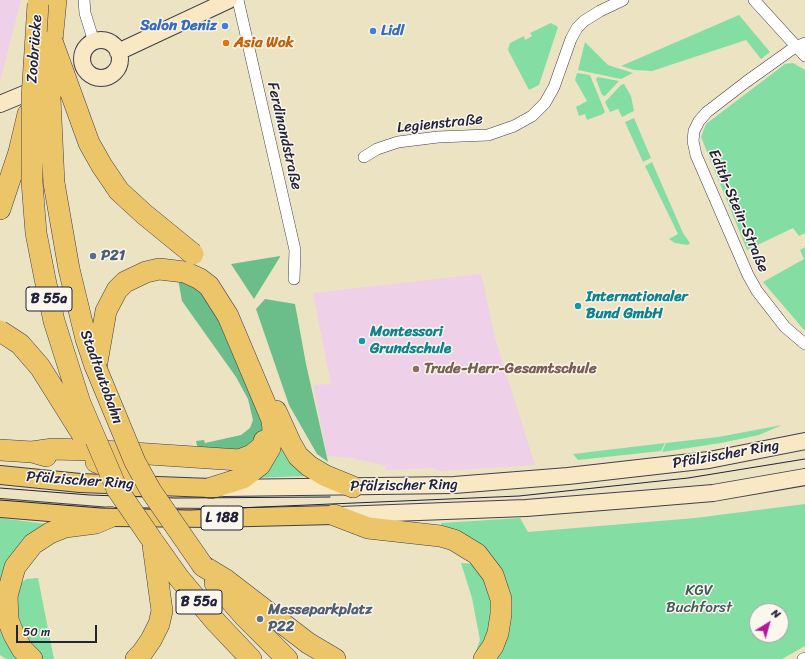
<!DOCTYPE html>
<meta charset="utf-8">
<style>
body{margin:0}
#map{position:relative;width:805px;height:659px;overflow:hidden;background:#ece3c3;font-family:Sriracha,sans-serif}
canvas{display:block}
.north{position:absolute;left:749px;top:603px;width:40px;height:40px;box-sizing:border-box;background:#fbf7ec;border:1px solid #a4a2a5;border-radius:50%;rotate:37deg;font-size:11px;font-weight:700;line-height:16px;text-align:center;color:#22223b}
.north::after{content:'';display:block;margin:auto;width:14px;height:18px;background:#b5179e;clip-path:polygon(50% 0,100% 100%,50% 72%,0 100%)}
.scale{position:absolute;left:16px;top:625px;width:81px;height:18px;box-sizing:border-box;border:2px solid #22223b;border-top:0;padding-left:5px;font-size:12px;line-height:14px;white-space:nowrap;color:#22223b;-webkit-text-stroke:3px #fbf7ec;paint-order:stroke}
</style>
<div id="map">
<canvas width="805" height="659"></canvas>
<div class="north">N</div>
<div class="scale">50 m</div>
</div>
<script>
const c = document.querySelector('canvas').getContext('2d');
c.lineJoin = 'round';
function paint(path, color) { c.fillStyle = color; c.fill(path, 'evenodd'); }
const toPath = rows => new Path2D(rows.map(r => 'M' + r).join(''));
function stroke(path, color, width, dash) { c.strokeStyle = color; c.lineWidth = width; c.lineCap = dash ? 'butt' : 'round'; c.setLineDash(dash || []); c.stroke(path); }
function label(font, color, halo, rows, align = 'center') {
  c.font = font + ' Sriracha,sans-serif'; c.lineWidth = 3; c.setLineDash([]); c.textBaseline = 'middle'; c.strokeStyle = halo; c.fillStyle = color; for (const [text, x, y, turn = 0] of rows) {
    c.save(); c.translate(x, y); c.rotate((+turn || 0) * Math.PI / 180); c.textAlign = isNaN(turn) ? turn : align; if (halo) c.strokeText(text, 0, 0); c.fillText(text, 0, 0); c.restore();
  }
}
paint(toPath([
 [0,0,21,0,0,81],
 [481,274,495,338,535,465,438,471,434,468,386,470,386,467,380,464,355,459,355,458,327,456,313,385,331,384,313,293]
]), '#eed0e8');
paint(toPath([
 [739,15,770,52,761,59,746,40,652,71,634,70,621,66],
 [551,23,558,27,539,85,529,90,508,50,510,43,524,36,525,40,532,36,530,33],
 [585,42,608,65,633,73,621,79,578,70],
 [793,63,805,70,805,233,799,236,793,228,747,250,701,137,706,124,785,64],
 [577,73,590,75,605,112,603,114,587,120,585,114,579,116,576,107,587,101,575,80],
 [598,77,619,81,605,96,602,95,596,79],
 [624,84,631,96,634,111,622,117,618,109,610,112,605,102,621,85],
 [634,118,651,158,643,162,625,122],
 [652,162,683,233,690,243,688,245,675,243,669,239,678,234,645,166],
 [805,247,805,331,763,282,804,259,800,250],
 [782,425,759,435,721,443,662,452,666,443,718,437],
 [277,435,309,476,255,478],
 [665,443,661,451,578,460,573,454],
 [805,504,805,646,782,659,538,659,530,599,538,659,473,659,480,640,472,598,461,563,476,564,504,587,441,527,441,523,520,518,528,532,695,518],
 [757,611,781,611,781,635,757,635],
 [0,518,54,525,6,574,24,659,6,659,0,655],
 [38,578,54,659,39,659,15,618,14,589,26,579]
]), '#84dea3');
paint(toPath([
 [280,256,280,257,254,299,231,264],
 [178,279,183,279,208,296,258,408,262,425,262,432,252,450,198,450,196,441,204,440,205,443,241,435,250,428,253,420,248,399,236,377,182,301],
 [265,299,295,304,306,364,328,462,317,454,289,405,256,309]
]), '#6bbd89');
const street = toPath([
 [84,0,85,13,94,42],
 [238,0,295,250,294,279],
 [754,0,805,56],
 [805,43,795,47,746,82,707,112,699,121,694,131,693,141,696,155,748,275,757,291,785,327,805,344],
 [364,157,377,149,398,142,438,137,488,135,514,126,532,116,545,103,554,87,571,39,577,28,584,21,600,11,623,0],
 [803,659,805,658]
]);
const secondary = toPath([
 '82 59a19 19 0 1 1 38 0a19 19 0 1 1-38 0Z',
 [118,52,229,0],
 [0,104,41,87],
 [224,488,454,485,568,476,709,460,805,441],
 [339,515,526,508,641,499,713,493,805,477]
]);
const primary = toPath([
 [0,475,80,483,211,488],
 [0,508,110,517,212,518,334,515]
]);
const highway = toPath([
 [52,41,56,0],
 [54,183,69,269,86,339,95,366],
 [0,209,19,152,28,114],
 [96,368,106,311,117,290,125,282,146,272,159,269,185,272,200,279,209,286,228,316,272,420,273,429,270,448,260,465,243,478,211,488],
 [276,411,291,444,298,456,309,466,326,476,353,487],
 [0,450,32,452,46,456],
 [32,452,53,449,88,450,239,460,252,455,263,446,264,441],
 [96,462,121,472,139,486],
 [334,515,368,528,440,536,454,540,477,554,493,575,501,599,501,614,498,633,493,646,484,659],
 [152,540,179,578,215,621,251,659],
 [203,566,226,580,308,643,335,659],
 [215,583,245,617,287,659],
 [32,659,22,649,14,635,8,620,7,596,15,567,33,544,50,533,65,527,96,523,110,517],
 [136,659,142,653,151,640,159,624,162,611,153,545]
]);
stroke(street, '#403f4f', 12);
stroke(secondary, '#403f4f', 18);
stroke(primary, '#403f4f', 20);
stroke(highway, '#403f4f', 22);
stroke(street, '#fff', 11);
stroke(secondary, '#f8e8c3', 16);
stroke(primary, '#edc569', 18);
stroke(highway, '#edc569', 21);
stroke(toPath([
 [0,488,90,495,175,498,330,497],
 [0,500,101,508,190,510,519,496,688,478,805,459]
]), '#22223b', 1);
const highwayBridge = toPath([
 [38,4,32,98,32,182,36,233,45,279,54,321,80,403,117,489,152,540],
 [52,41,89,143,102,166,119,191,144,214,193,254],
 [52,49,50,98,54,183],
 [0,331,20,344,40,367,82,434],
 [96,368,135,462,151,491,203,566]
]);
stroke(highwayBridge, '#403f4f', 22, []);
stroke(highwayBridge, '#edc569', 21);
for (const [x, y, r, color] of [
 [225,26,4,"#3f7fe0"],
 [373,31,4,"#3f7fe0"],
 [226,43,4,"#e8710a"],
 [93,256,4,"#5c6f8a"],
 [578,306,4,"#0f9aa8"],
 [362,341,4,"#0f9aa8"],
 [416,369,4,"#8d6e63"],
 [260,619,4,"#5c6f8a"]
]) { const dot = new Path2D(); dot.arc(x, y, r, 0, 2 * Math.PI); c.fillStyle = color; c.fill(dot); stroke(dot, '#fbf7ec', 1.5); }
for (const [x, y, w] of [
 [49,299,46],
 [222,518,42],
 [199,602,46]
]) { const box = new Path2D(); box.roundRect(x - w / 2, y - 12, w, 24, 3); c.fillStyle = '#fbf7ec'; c.fill(box); stroke(box, '#22223b', 1); }
label('bold 14px', '#22223b', null, [
 ["B 55a",49,299],
 ["L 188",222,518],
 ["B 55a",199,602]
]);
label('bold 15px', '#366cbe', '#fbf7ec', [
 ["Salon Deniz",217,26],
 ["Lidl",381,31,"left"]
], 'right');
label('bold 15px', '#c56008', '#fbf7ec', [
 ["Asia Wok",234,43]
], 'left');
label('15px', '#22223b', '#fbf7ec', [
 ["Zoobrücke",35,49,-86],
 ["Legienstraße",440,124,-6],
 ["Ferdinandstraße",284,136,77],
 ["Edith-Stein-Straße",738,211,67],
 ["Stadtautobahn",101,377,70],
 ["Pfälzischer Ring",726,455,-10],
 ["Pfälzischer Ring",80,481,4],
 ["Pfälzischer Ring",404,486,-1]
]);
label('bold 15px', '#4e5e75', '#fbf7ec', [
 ["P21",101,256],
 ["Messeparkplatz",268,610],
 ["P22",268,627]
], 'left');
label('bold 15px', '#0d838f', '#fbf7ec', [
 ["Internationaler",586,297],
 ["Bund GmbH",586,314],
 ["Montessori",370,332],
 ["Grundschule",370,349]
], 'left');
label('bold 15px', '#785e54', '#fbf7ec', [
 ["Trude-Herr-Gesamtschule",424,369]
], 'left');
label('15px', '#3f5a5a', '#fbf7ec', [
 ["KGV",699,591],
 ["Buchforst",699,608]
]);
</script>
